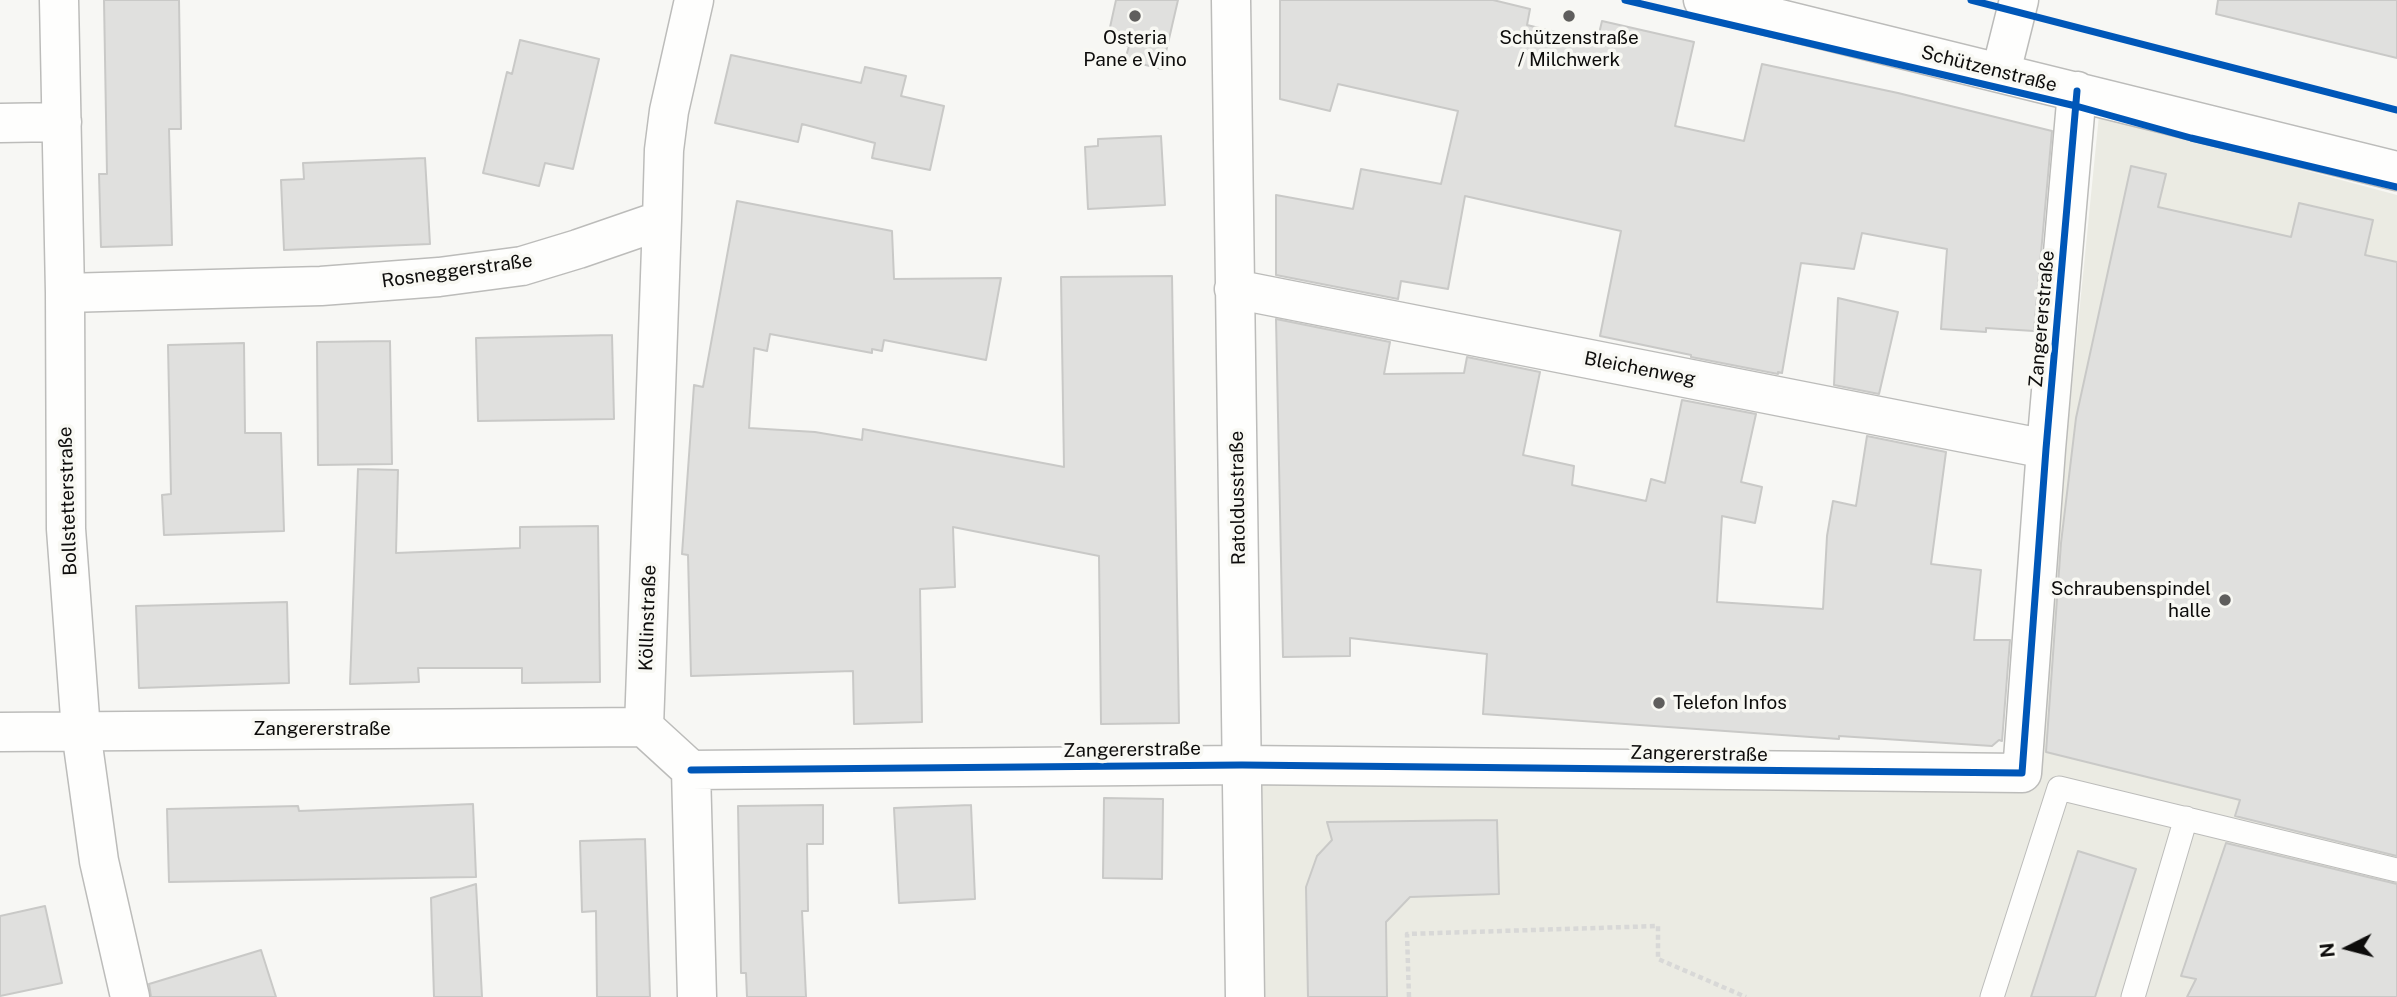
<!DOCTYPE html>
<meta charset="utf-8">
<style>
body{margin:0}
#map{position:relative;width:2397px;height:997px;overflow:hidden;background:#f7f7f4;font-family:"Public Sans",sans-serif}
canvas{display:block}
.north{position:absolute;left:2313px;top:913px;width:70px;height:70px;-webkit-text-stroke:5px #f8f8f3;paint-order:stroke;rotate:264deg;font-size:19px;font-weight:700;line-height:28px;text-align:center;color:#0d0c0b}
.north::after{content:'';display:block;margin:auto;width:24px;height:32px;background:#0d0c0b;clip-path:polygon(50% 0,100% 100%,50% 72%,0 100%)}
</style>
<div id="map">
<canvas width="2397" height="997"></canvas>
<div class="north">N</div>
</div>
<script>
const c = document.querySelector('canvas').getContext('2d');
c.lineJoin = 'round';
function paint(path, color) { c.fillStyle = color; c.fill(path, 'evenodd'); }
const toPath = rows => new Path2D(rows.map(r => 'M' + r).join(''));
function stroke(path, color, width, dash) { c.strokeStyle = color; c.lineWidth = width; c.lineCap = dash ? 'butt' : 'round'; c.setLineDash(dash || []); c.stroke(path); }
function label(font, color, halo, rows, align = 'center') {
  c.font = font + ' "Public Sans",sans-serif'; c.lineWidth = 7; c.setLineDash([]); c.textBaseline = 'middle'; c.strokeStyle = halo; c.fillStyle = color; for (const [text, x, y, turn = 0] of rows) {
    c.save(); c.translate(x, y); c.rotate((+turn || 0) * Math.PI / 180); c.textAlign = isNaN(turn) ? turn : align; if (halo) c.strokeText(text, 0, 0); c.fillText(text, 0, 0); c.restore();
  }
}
paint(toPath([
 [2099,115,2397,195,2397,997,1262,997,1255,775,2032,785]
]), '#ebebe3');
const building = toPath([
 [104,0,179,0,181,129,169,129,172,245,101,247,99,174,107,174,104,0],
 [1116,0,1178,0,1162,69,1125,60,1129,46,1107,41,1116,0],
 [1280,0,1493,0,1530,9,1527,25,1597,42,1602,21,1694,42,1675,126,1744,141,1762,64,1898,93,2052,131,2034,331,1986,328,1986,332,1941,329,1947,249,1862,233,1854,269,1801,263,1782,373,1778,372,1778,374,1691,357,1691,355,1600,336,1621,231,1465,196,1448,289,1401,281,1398,299,1276,275,1276,195,1353,209,1361,169,1441,184,1458,111,1338,84,1330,111,1280,99,1280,0],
 [2218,0,2397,0,2397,58,2216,14,2218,0],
 [520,40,599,59,573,169,545,163,539,186,483,173,507,72,512,74,520,40],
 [731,55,861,83,865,67,906,76,901,96,944,106,930,170,872,158,875,143,802,124,798,142,715,123,731,55],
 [1161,136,1165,205,1088,209,1085,147,1098,146,1098,139,1161,136],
 [425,158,430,244,284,250,281,180,304,179,303,163,425,158],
 [2131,166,2166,174,2158,207,2291,237,2299,203,2373,220,2365,255,2397,262,2397,856,2235,816,2240,800,2046,752,2061,543,2076,418,2131,166],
 [737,201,892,231,894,279,1001,278,986,360,884,340,882,351,872,349,872,353,770,334,767,351,754,348,749,428,815,432,862,440,863,429,1064,467,1061,277,1172,276,1179,723,1101,724,1099,556,953,527,955,587,920,589,922,722,854,724,853,671,691,676,688,555,682,554,694,385,703,387,737,201],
 [1838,298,1898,312,1879,394,1834,385,1838,298],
 [1276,319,1390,342,1384,374,1464,373,1467,357,1540,372,1523,455,1574,466,1572,485,1646,501,1651,479,1665,483,1682,400,1756,414,1741,482,1762,487,1755,523,1722,516,1717,602,1823,609,1827,536,1833,501,1856,506,1867,436,1946,452,1931,564,1981,570,1974,640,2010,640,2002,741,1999,740,1992,746,1839,736,1839,739,1483,714,1487,654,1350,638,1350,656,1283,657,1276,319],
 [612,335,614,419,478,421,476,338,612,335],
 [390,341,392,464,318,465,317,342,390,341],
 [244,343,245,433,281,433,284,531,164,535,162,495,171,494,168,345,244,343],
 [358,469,398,470,396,553,520,548,520,527,598,526,600,682,522,683,522,668,418,668,419,682,350,684,358,469],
 [287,602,289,683,139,688,136,606,287,602],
 [1104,798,1163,799,1162,879,1103,878,1104,798],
 [473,804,476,877,169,882,167,809,298,806,299,811,473,804],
 [823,805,823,844,807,844,808,911,802,911,806,997,747,997,746,973,741,973,738,806,823,805],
 [971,805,975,899,899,903,894,808,971,805],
 [1497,820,1499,894,1410,897,1386,922,1387,997,1308,997,1306,887,1317,856,1332,840,1327,822,1497,820],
 [645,839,650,997,597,997,596,911,582,912,580,841,645,839],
 [2226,843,2397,884,2397,997,2187,997,2196,979,2181,976,2226,843],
 [2078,851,2136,869,2095,997,2031,997,2078,851],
 [476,884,482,997,434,997,431,898,476,884],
 [45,906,62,983,0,996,0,916,45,906],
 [261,950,276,997,151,997,149,984,261,950]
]);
paint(building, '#e0e0de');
stroke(building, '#c9c9c7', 2);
const lane = toPath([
 [1992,997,2059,788,2397,870],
 [2133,997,2186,818]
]);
const street = toPath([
 [59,0,65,293,66,529,81,731,99,861,130,997],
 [1231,0,1245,997],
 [1703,0,2397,171],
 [2001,72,2019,0],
 [0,123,62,122],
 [662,220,644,727,691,770,697,997],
 [1234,289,2046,449],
 [65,293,321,286,439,277,522,266,578,249,662,220,664,150,669,111,694,0],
 [0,732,644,727],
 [691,770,1242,765,2022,773,2046,449,2077,91]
]);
stroke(lane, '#bcbcba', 25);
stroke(street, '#bcbcba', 41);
stroke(toPath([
 [1409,997,1407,934,1658,926,1658,959,1746,997]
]), '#d8d8d7', 4.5, [5, 3.5]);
stroke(lane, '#fefefd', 23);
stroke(street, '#fefefd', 38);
stroke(toPath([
 [1625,0,2076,106,2191,138,2397,187],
 [1971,0,2397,110],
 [691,770,1242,765,2022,773,2046,449,2077,91]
]), '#0057b8', 7);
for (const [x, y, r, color] of [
 [1135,16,7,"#5f5e5d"],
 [1569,16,7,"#5f5e5d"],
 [2225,600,7,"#5f5e5d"],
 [1659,703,7,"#5f5e5d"]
]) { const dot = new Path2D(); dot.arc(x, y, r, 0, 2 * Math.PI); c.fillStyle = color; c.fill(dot); stroke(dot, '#f8f8f3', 2.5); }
label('19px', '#0d0c0b', '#f8f8f3', [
 ["Osteria",1135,38],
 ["Pane e Vino",1135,60],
 ["Schützenstraße",1569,38],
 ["/ Milchwerk",1569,60],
 ["Schraubenspindel",2211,589,"right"],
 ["halle",2211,611,"right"],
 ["Telefon Infos",1673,703,"left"]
]);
label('19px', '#0d0c0b', '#f8f8f3', [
 ["Schützenstraße",1989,69,14],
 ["Rosneggerstraße",457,271,-8],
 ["Zangererstraße",2042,319,-85],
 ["Bleichenweg",1640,369,11],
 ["Ratoldusstraße",1238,498,-91],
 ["Bollstetterstraße",68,501,-92],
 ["Köllinstraße",648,618,-88],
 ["Zangererstraße",322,729],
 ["Zangererstraße",1132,750,-1],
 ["Zangererstraße",1699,754,1]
]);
</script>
